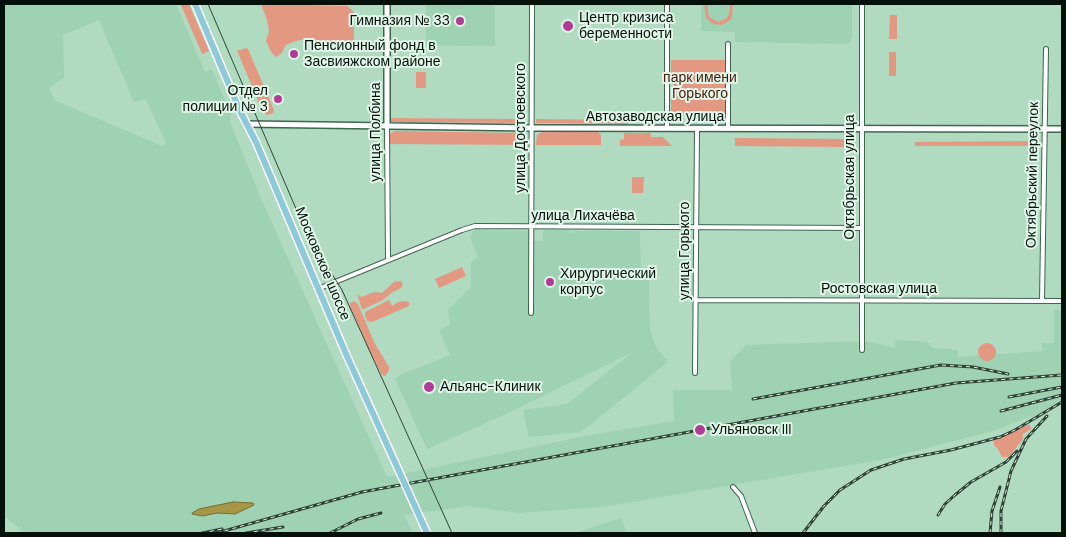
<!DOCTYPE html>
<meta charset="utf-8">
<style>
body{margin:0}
#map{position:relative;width:1066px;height:537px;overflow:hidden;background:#b0dbc1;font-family:"DM Sans",sans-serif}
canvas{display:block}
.frame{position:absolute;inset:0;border:5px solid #031108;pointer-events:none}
</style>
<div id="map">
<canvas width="1066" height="537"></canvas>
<div class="frame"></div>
</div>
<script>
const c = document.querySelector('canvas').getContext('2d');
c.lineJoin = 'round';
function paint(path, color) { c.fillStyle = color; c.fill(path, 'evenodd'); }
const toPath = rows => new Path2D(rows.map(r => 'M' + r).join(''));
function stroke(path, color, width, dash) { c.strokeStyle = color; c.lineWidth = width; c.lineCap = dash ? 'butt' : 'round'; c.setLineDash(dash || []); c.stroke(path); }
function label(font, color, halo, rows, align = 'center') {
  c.font = font + ' "DM Sans",sans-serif'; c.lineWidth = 4; c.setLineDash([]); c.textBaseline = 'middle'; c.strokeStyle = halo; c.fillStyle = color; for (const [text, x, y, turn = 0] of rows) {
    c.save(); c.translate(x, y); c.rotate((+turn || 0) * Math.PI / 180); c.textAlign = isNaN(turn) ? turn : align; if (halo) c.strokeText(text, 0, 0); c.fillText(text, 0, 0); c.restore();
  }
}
paint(toPath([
 [4,4,176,4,205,72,212,69,231,114,230,122,263,203,387,477,585,436,674,421,673,390,732,390,730,361,746,345,865,341,895,348,895,340,928,342,933,348,958,350,958,357,1042,351,1042,343,1054,343,1054,310,1062,310,1062,405,993,431,881,460,602,507,519,513,467,506,404,515,413,533,25,533,4,516],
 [99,20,134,102,146,99,166,143,162,146,54,100,49,88,64,78,63,35],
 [426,4,495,4,495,46,426,45],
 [701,4,852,4,852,37,849,44,735,42,735,32,701,31],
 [474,230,529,231,529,241,543,241,543,230,569,230,569,233,572,233,573,231,640,231,641,276,649,276,650,330,655,345,668,362,581,432,529,437,523,410,567,404,633,352,504,415,427,449,395,379,402,374,450,355,439,330,450,325,448,310,471,287,471,262,478,257,470,237],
 [621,518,627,533,575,533,584,530]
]), '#9fd1b3');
paint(toPath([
 [183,4,189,4,209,51,202,54,181,5],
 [261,4,347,6,354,12,354,42,344,46,328,47,310,43,305,39,296,41,286,45,281,54,276,57,271,52,266,41,269,31,267,20],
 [704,4,707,4,709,17,718,22,727,18,730,11,730,4,733,4,732,17,730,20,722,25,713,24,706,18],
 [890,15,897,15,897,39,889,39],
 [246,48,248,49,274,110,273,113,267,115,263,112,238,53,237,51],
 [889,52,896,52,896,76,889,76],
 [671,60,725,60,725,115,671,115,671,99,674,99,674,79,671,79],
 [416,72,426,72,426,88,416,88],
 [390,118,520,119,520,123,390,122],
 [536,119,628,120,628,124,536,123],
 [395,131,521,133,521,134,525,135,527,145,388,144,389,135,391,133],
 [542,132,598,132,601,135,601,145,536,145,537,135],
 [624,133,651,133,651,137,663,137,672,146,620,146,620,140,624,139],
 [735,138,846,139,846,147,735,146],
 [1037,141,1037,146,915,146,915,142],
 [632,177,644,177,643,193,632,193],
 [462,267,466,276,439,288,435,279],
 [401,281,403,285,401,288,391,293,383,300,364,309,362,309,357,294,361,297,375,292,382,293,394,282],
 [389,300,392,306,398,302,406,301,409,302,409,306,372,322,367,321,365,316,365,312],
 [354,301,358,304,374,342,389,367,389,370,385,376,382,375,371,354,350,306,350,303],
 '978 352a9 9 0 1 1 18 0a9 9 0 1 1-18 0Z',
 [1027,425,1030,425,1031,429,1023,434,1023,439,1013,452,1008,457,1002,457,998,449,994,445,994,440,1007,435]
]), '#e39881');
const water = toPath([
 [233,502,253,503,254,505,235,514,217,513,203,516,192,514,192,513,199,509,233,502]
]);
paint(water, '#a69646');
stroke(water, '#756e33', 1);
const minor = toPath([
 [667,4,667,128],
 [862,4,862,350],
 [728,44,728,129],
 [387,126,388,260],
 [318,289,462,230,475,226,861,228],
 [696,300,1062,301],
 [1042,301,1046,49],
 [531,313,532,4],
 [695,373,697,129],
 [733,487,741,496,755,533]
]);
const tertiary = toPath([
 [247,124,533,128,1062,129],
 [387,126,387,4]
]);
const primary = toPath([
 [195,4,240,111,256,142,346,354]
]);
stroke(minor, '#3e654e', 6);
stroke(tertiary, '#3e654e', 8);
stroke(primary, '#fff', 9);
stroke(minor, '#fff', 4);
stroke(tertiary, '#fff', 5);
stroke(primary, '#8ec9d9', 6);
stroke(toPath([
 [208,4,306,232,342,290,452,533]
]), '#2e4336', 1);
const rail = toPath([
 [1009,397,1062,387],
 [753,399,941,365,973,367,1008,374],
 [1001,411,1062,395],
 [938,515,945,504,955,495,971,482,1006,462,1017,451],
 [202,533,222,529],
 [217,533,362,492,956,383,1062,375],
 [246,533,283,527],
 [330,533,358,519,381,513],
 [803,533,824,506,840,490,871,470,904,459,951,450,1000,437,1015,430,1062,402],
 [990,533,992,511,1000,487],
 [1001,533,1001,511,1011,471,1026,439,1047,416]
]);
stroke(rail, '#2e4336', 3);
stroke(rail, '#e1f6e9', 1, [4]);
const primaryBridge = toPath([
 [346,354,427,533]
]);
stroke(primaryBridge, '#fff', 9, []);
stroke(primaryBridge, '#8ec9d9', 6);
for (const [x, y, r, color] of [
 [460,21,5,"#af3b95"],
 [568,26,6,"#af3b95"],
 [294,54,5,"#af3b95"],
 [278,99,5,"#af3b95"],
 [550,282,5,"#af3b95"],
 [429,387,6,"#af3b95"],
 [700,430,6,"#af3b95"]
]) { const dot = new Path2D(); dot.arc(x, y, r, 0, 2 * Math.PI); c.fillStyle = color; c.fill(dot); stroke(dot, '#e1f6e9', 2); }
label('14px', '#031108', '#e1f6e9', [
 ["Центр кризиса",579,18],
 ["беременности",579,34],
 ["Гимназия № 33",450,21,"right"],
 ["Пенсионный фонд в",304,46],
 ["Засвияжском районе",304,62],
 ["Отдел",268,91,"right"],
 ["полиции № 3",268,107,"right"],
 ["Хирургический",560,274],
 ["корпус",560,290],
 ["Альянс-Клиник",440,387],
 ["Ульяновск III",711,430]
], 'left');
label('14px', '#4a1909', '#e1f6e9', [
 ["парк имени",700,78],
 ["Горького",700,94]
]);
label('14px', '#031108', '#e1f6e9', [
 ["Автозаводская улица",655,117],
 ["улица Достоевского",521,128,-90],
 ["улица Полбина",376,132,-90],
 ["Октябрьский переулок",1033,175,-89],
 ["Октябрьская улица",850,177,-90],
 ["улица Лихачёва",583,216],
 ["улица Горького",685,251,-90],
 ["Московское шоссе",322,264,67],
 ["Ростовская улица",879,289]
]);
</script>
